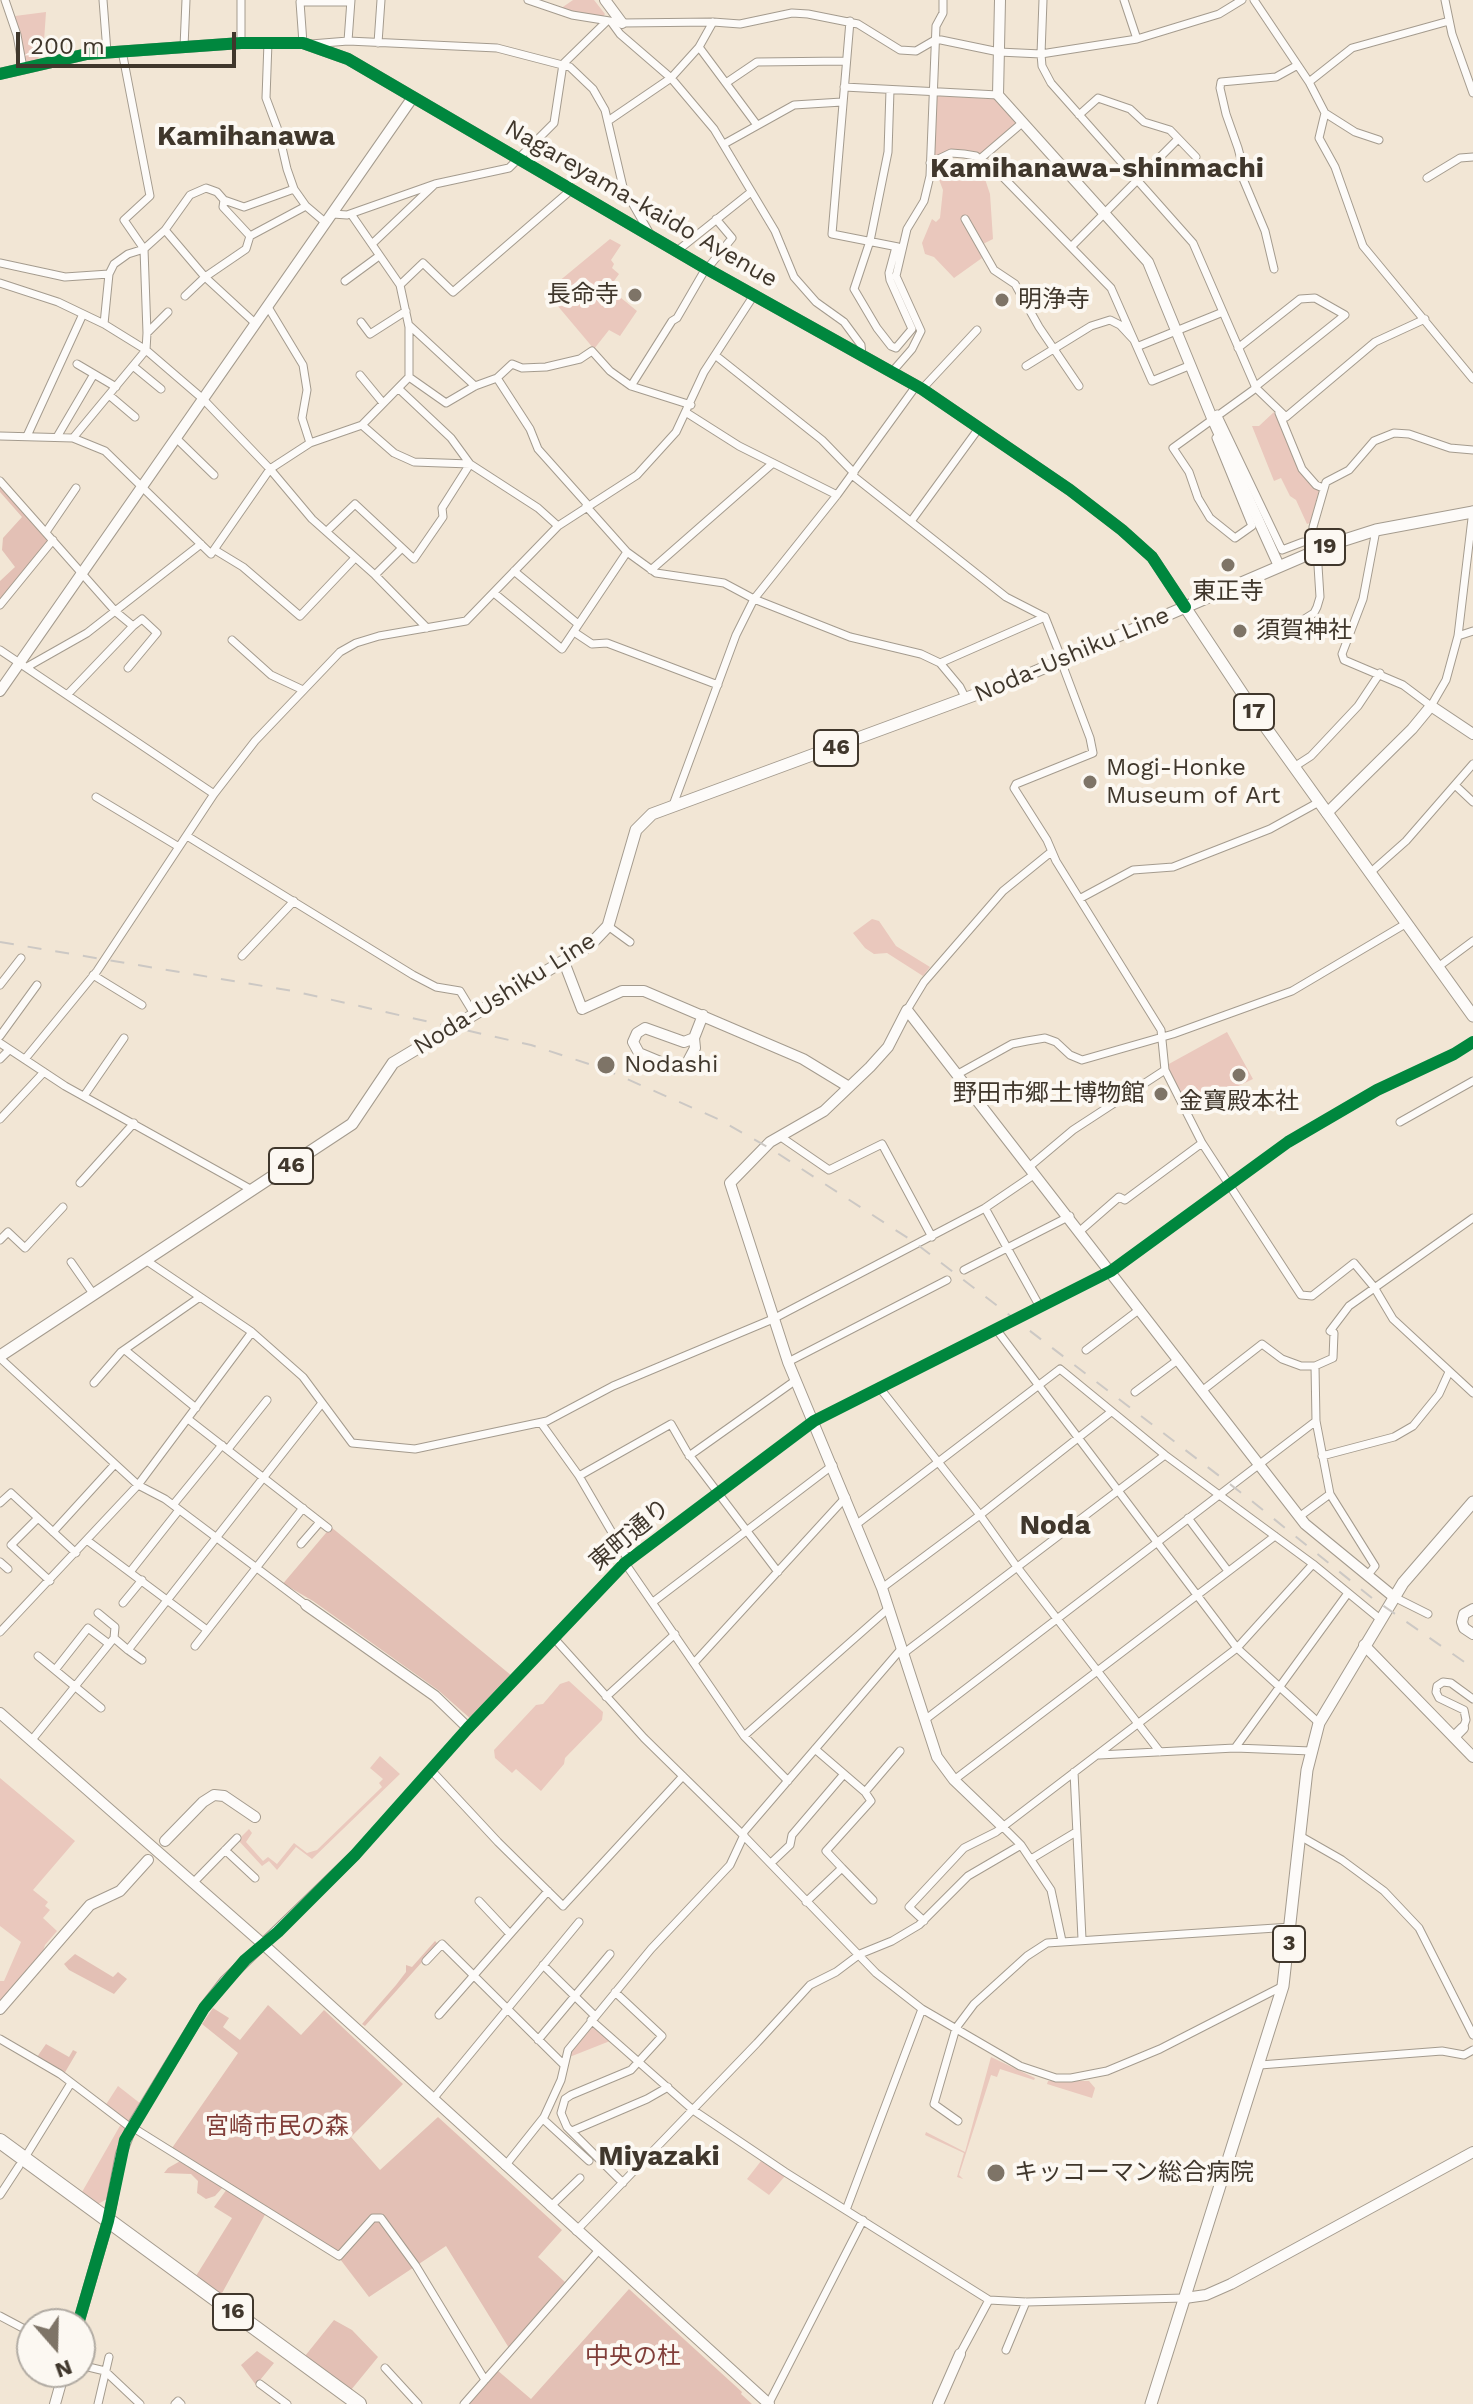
<!DOCTYPE html>
<meta charset="utf-8">
<style>
body{margin:0}
#map{position:relative;width:1473px;height:2404px;overflow:hidden;background:#f2e6d5;font-family:"Work Sans",sans-serif}
canvas{display:block}
.north{position:absolute;left:16px;top:2308px;width:80px;height:80px;box-sizing:border-box;background:#fcf8f2;border:2px solid #b1aba3;border-radius:50%;rotate:160deg;font-size:22px;font-weight:700;line-height:32px;text-align:center;color:#40372c}
.north::after{content:'';display:block;margin:auto;width:28px;height:36px;background:#7e7467;clip-path:polygon(50% 0,100% 100%,50% 72%,0 100%)}
.scale{position:absolute;left:16px;top:32px;width:220px;height:36px;box-sizing:border-box;border:4px solid #40372c;border-top:0;padding-left:10px;font-size:24px;line-height:28px;white-space:nowrap;color:#40372c;-webkit-text-stroke:6px #fcf8f2;paint-order:stroke}
</style>
<div id="map">
<canvas width="1473" height="2404"></canvas>
<div class="north">N</div>
<div class="scale">200 m</div>
</div>
<script>
const c = document.querySelector('canvas').getContext('2d');
c.lineJoin = 'round';
function paint(path, color) { c.fillStyle = color; c.fill(path, 'evenodd'); }
const toPath = rows => new Path2D(rows.map(r => 'M' + r).join(''));
function stroke(path, color, width, dash) { c.strokeStyle = color; c.lineWidth = width; c.lineCap = dash ? 'butt' : 'round'; c.setLineDash(dash || []); c.stroke(path); }
function label(font, color, halo, rows, align = 'center') {
  c.font = font + ' "Work Sans","Noto Sans JP",sans-serif'; c.lineWidth = 8; c.setLineDash([]); c.textBaseline = 'middle'; c.strokeStyle = halo; c.fillStyle = color; for (const [text, x, y, turn = 0] of rows) {
    c.save(); c.translate(x, y); c.rotate((+turn || 0) * Math.PI / 180); c.textAlign = isNaN(turn) ? turn : align; if (halo) c.strokeText(text, 0, 0); c.fillText(text, 0, 0); c.restore();
  }
}
paint(toPath([
 [573,0,594,0,605,14,602,18,560,9],
 [46,12,44,41,37,46,39,60,25,63,15,16],
 [939,96,995,99,1016,121,1016,124,981,154,951,149,935,157,933,155,935,98],
 [960,163,967,163,976,169,985,179,990,194,993,239,977,247,982,258,954,278,934,257,925,254,922,243,932,219,936,222,940,218,943,190,938,177,941,172],
 [610,239,621,245,611,260,614,264,612,268,619,274,609,288,637,311,620,336,609,330,594,349,546,292],
 [1274,412,1286,436,1319,491,1310,523,1307,524,1296,500,1290,496,1281,478,1274,481,1252,426,1259,426],
 [872,919,879,921,896,946,930,967,923,976,887,953,874,954,865,948,853,933],
 [1227,1032,1253,1079,1188,1110,1167,1065],
 [569,1681,603,1712,602,1720,565,1758,564,1764,541,1791,516,1769,512,1773,495,1758,494,1750,536,1705,543,1704,560,1684],
 [380,1756,400,1774,312,1859,296,1847,277,1870,269,1861,262,1866,238,1840,249,1829,252,1833,246,1842,263,1861,268,1857,277,1864,294,1843,307,1853,317,1850,382,1787,379,1783,383,1779,370,1768],
 [0,1778,75,1841,33,1890,48,1902,45,1906,50,1910,43,1918,57,1931,45,1945,42,1955,0,2003,0,1981,4,1981,21,1942,0,1926],
 [593,2025,610,2041,567,2058,568,2054],
 [991,2057,1035,2078,1034,2080,1000,2069,997,2077,991,2075,959,2175,963,2179,957,2177,964,2153,925,2135,926,2132,965,2152],
 [1048,2081,1089,2081,1095,2088,1092,2098,1047,2084],
 [118,2086,141,2104,131,2122,128,2122,105,2106],
 [121,2124,126,2131,119,2145,107,2199,98,2204,82,2192],
 [761,2161,785,2176,769,2195,747,2179]
]), '#eac8bd');
paint(toPath([
 [0,486,50,541,0,602,0,581,15,567,2,550,3,538,22,517,0,492],
 [331,1527,512,1676,472,1720,438,1690,313,1601,289,1587,281,1586],
 [435,1941,438,1944,365,2026,362,2024,396,1985,406,1972,406,1965,412,1967],
 [75,1954,113,1977,118,1972,127,1979,114,1994,69,1970,64,1964],
 [268,2005,301,2035,324,2010,403,2084,351,2137,380,2170,438,2117,562,2230,538,2257,565,2282,509,2348,446,2246,369,2297,340,2259,267,2211,221,2295,196,2276,232,2218,214,2207,227,2189,172,2148,238,2053,202,2024,213,2008,229,2018,223,2027,240,2040],
 [46,2044,69,2057,73,2050,77,2052,64,2074,37,2057],
 [182,2160,224,2186,215,2196,206,2199,197,2193,198,2181,191,2174,164,2173,168,2168],
 [629,2289,742,2392,741,2394,752,2404,468,2404,497,2370,531,2399],
 [334,2320,352,2330,378,2357,351,2390,305,2356],
 [257,2351,274,2363,256,2385,241,2365]
]), '#e3c0b5');
const street = toPath([
 [5,0,17,35,23,68],
 [103,0,107,52],
 [241,0,241,43],
 [528,0,572,15,622,23,713,22,740,24,792,13,808,14,858,24,900,50,916,51,935,40,941,40,999,52,1041,54,1137,39,1219,14,1242,0],
 [1043,0,1041,54,1042,66,1051,83,1193,243,1256,388,1286,417,1375,342,1425,319],
 [1124,0,1137,39],
 [1254,0,1309,82,1325,113,1319,138,1335,167,1363,246,1473,379],
 [1445,0,1452,34,1473,93],
 [850,21,832,234,898,247],
 [612,23,620,34,671,78,714,129,775,231,794,277,816,302,844,322,861,345,862,355],
 [348,41,351,0],
 [268,42,266,98,278,130,287,169,294,189,306,206,326,223],
 [303,43,300,2,350,2],
 [378,43,381,0],
 [311,44,348,41,497,48,570,67,593,89,605,110,623,187,650,234],
 [184,47,186,0],
 [699,47,757,125],
 [122,51,150,196,124,220,144,249,147,333],
 [1309,82,1352,48,1449,21],
 [726,83,757,62,846,61],
 [844,87,998,95],
 [890,90,888,152,870,241,854,289,877,328,891,346,896,348,912,329,890,280,889,273,896,247],
 [1325,113,1355,132,1379,140],
 [1079,115,1098,98,1130,109,1144,122,1170,130,1196,157],
 [608,121,671,78,699,47,713,22],
 [724,144,794,105,842,102],
 [980,159,1022,123],
 [930,163,951,153,964,154,976,156,998,172,1111,288,1152,381,1191,365],
 [1427,178,1460,158,1473,157],
 [224,200,244,207,294,189],
 [333,214,347,215,435,184,509,168,554,123,563,64,606,22],
 [965,219,994,270,1015,284,1039,327,1079,386],
 [250,236,306,206],
 [372,244,434,185],
 [1072,246,1177,140],
 [677,251,751,192],
 [0,263,65,277,109,274],
 [707,269,732,238,716,219],
 [1274,269,1265,231,1241,174,1242,163,1238,148,1226,114,1220,88,1221,82,1276,77,1296,66],
 [345,281,379,256],
 [0,283,58,302,104,324,146,350,203,399,270,469,312,519,375,575,427,628],
 [400,285,423,263,453,292,571,190],
 [185,296,205,277,246,249,250,236,223,207,224,200,217,192,206,188,190,195,165,230,205,277,256,324],
 [268,307,303,365,307,390,302,418,310,443],
 [361,322,370,334,406,311],
 [104,324,109,274,114,264,128,254,144,249,165,230],
 [409,325,475,386],
 [1139,346,1223,312],
 [1238,348,1300,299,1315,298,1345,315,1255,387],
 [715,355,822,440,854,473],
 [77,364,116,387],
 [133,366,161,389],
 [1026,366,1091,326,1110,320,1120,325,1133,339],
 [892,372,912,349,921,331,896,276,907,229,924,201,930,176,936,26,943,13,943,0],
 [360,375,383,403],
 [409,377,446,403,475,386,497,378,512,364,522,368,546,367,580,359,592,351,610,371,631,386,691,405],
 [497,378,530,429,538,449,588,505],
 [631,386,672,321,677,318,706,268],
 [399,389,451,438,470,464,538,508,558,526],
 [922,389,977,330],
 [109,395,135,417],
 [687,413,739,446,837,495],
 [1279,413,1302,469,1316,485,1323,488],
 [1217,414,1282,550,1303,542],
 [362,425,394,453,414,462,470,464],
 [0,436,73,438,105,451,211,554,270,469,310,443,362,425,409,377,409,327,400,285,351,214],
 [27,436,83,314],
 [57,437,94,374],
 [73,438,146,350,147,333,168,312],
 [176,438,214,475],
 [1216,438,1252,526,1235,538,1210,518,1198,498,1189,472,1173,448,1256,388],
 [852,475,1006,597,1045,617,1062,660],
 [0,481,116,612,133,626,67,695],
 [586,506,627,552,656,573,724,583,754,599,850,637,921,654,940,663,960,687,966,699],
 [912,520,979,428],
 [1376,530,1363,599,1342,654,1344,660,1403,685,1431,706,1446,680,1458,636,1473,510],
 [327,531,355,504,414,559,443,517,442,508,470,464],
 [46,532,76,488],
 [215,550,243,567,300,616,355,558],
 [1314,551,1313,527,1326,482,1349,470,1374,441,1394,433,1409,434,1450,448,1473,450],
 [651,570,773,463],
 [514,571,578,624],
 [375,575,402,548],
 [494,593,562,649,627,552],
 [0,605,53,540],
 [1280,627,1298,623,1314,613,1317,607,1320,597,1317,550],
 [574,632,592,644,607,643,718,685],
 [1458,636,1473,631],
 [232,640,271,675,303,690],
 [0,650,214,794],
 [1061,661,1090,738,1093,753,1016,784,1014,788,1047,840,1056,861,1161,1030,1165,1070,1202,1143,1301,1295,1312,1296,1354,1263,1374,1287,1393,1319,1473,1393],
 [940,663,1045,617],
 [27,667,87,633,201,544],
 [128,668,157,633,142,619,133,626],
 [1294,767,1311,756,1358,706,1380,673],
 [1455,785,1473,802],
 [96,797,179,847],
 [673,805,736,635,754,599,837,495,916,386],
 [187,836,413,975,436,987,460,991,474,1014],
 [1371,872,1406,841,1473,764],
 [1081,898,1133,870,1173,867,1270,829,1319,802],
 [608,926,630,942],
 [242,956,294,901],
 [1438,967,1473,941],
 [93,975,142,1005],
 [0,985,21,958],
 [907,1010,924,982,1003,891,1051,852],
 [0,1036,37,985],
 [0,1043,65,1086,252,1190],
 [0,1059,9,1050],
 [25,1059,97,971,214,794,255,741,340,652,356,643,379,636,466,621,558,526,637,475,676,432,704,372,754,295],
 [958,1074,1012,1044,1027,1041,1045,1038,1056,1042,1070,1055,1082,1060,1173,1034,1292,991,1407,923],
 [84,1096,124,1038],
 [0,1119,44,1072],
 [1400,1122,1473,1081],
 [781,1137,829,1170,882,1144,932,1237],
 [1029,1167,1073,1130,1165,1070],
 [80,1183,134,1123],
 [985,1208,1040,1307],
 [1080,1231,1119,1197,1125,1200,1202,1143],
 [0,1240,8,1232,25,1248,63,1207],
 [147,1261,252,1332,303,1377,352,1443,415,1449,547,1421,613,1386,773,1319,985,1208,1035,1174],
 [71,1262,94,1295],
 [964,1270,1070,1216],
 [996,1329,1237,1648,1319,1723],
 [125,1350,196,1408],
 [1086,1350,1140,1309],
 [0,1358,138,1485,165,1499,306,1605],
 [788,1362,947,1280],
 [1315,1366,1316,1421,1330,1494,1375,1566,1367,1576],
 [94,1383,121,1352,200,1297],
 [879,1387,980,1515,1017,1567,1160,1752],
 [1203,1390,1262,1344,1282,1359,1301,1366,1315,1366,1333,1358,1334,1333,1330,1331,1349,1306,1473,1218],
 [1135,1392,1179,1359],
 [188,1419,328,1528],
 [541,1423,579,1476,628,1560],
 [228,1449,267,1400],
 [689,1456,796,1380],
 [1322,1456,1394,1437,1413,1426,1439,1394,1449,1372],
 [579,1476,671,1424,687,1452,778,1572],
 [0,1503,11,1493,76,1553],
 [173,1505,222,1445],
 [1299,1517,1330,1494],
 [38,1518,11,1545,50,1581],
 [1188,1518,1228,1571],
 [857,1524,1060,1369,1165,1455,1313,1564,1380,1619],
 [53,1532,115,1464],
 [88,1541,207,1630],
 [301,1544,320,1522],
 [0,1562,8,1569],
 [625,1563,744,1736,788,1781],
 [130,1572,179,1510],
 [882,1588,980,1515,1111,1412],
 [1394,1597,1428,1614],
 [653,1602,833,1465],
 [123,1603,142,1580],
 [98,1613,115,1627,114,1638],
 [0,1632,138,1485,252,1332],
 [553,1637,644,1738,742,1834,876,1973,922,2009,1020,2066,1056,2078,1071,2078,1107,2071,1160,2049,1283,1986],
 [195,1646,303,1508],
 [128,1650,142,1660],
 [904,1653,1165,1455],
 [38,1656,101,1708],
 [694,1663,846,1497],
 [55,1670,88,1628,109,1644],
 [606,1697,675,1634],
 [926,1719,1316,1421],
 [1463,1728,1466,1720,1464,1710,1439,1698,1436,1692,1437,1686,1443,1682,1451,1683,1473,1699],
 [744,1736,889,1608],
 [31,1741,114,1638,128,1650,322,1403],
 [1235,1748,1348,1593],
 [815,1749,865,1792,900,1751],
 [1099,1755,1235,1748,1311,1751],
 [431,1770,498,1842,563,1906,683,1776],
 [1074,1772,1082,1939],
 [954,1780,1275,1536],
 [1003,1827,1021,1845,1051,1890,1062,1941],
 [742,1834,902,1648],
 [1300,1836,1342,1860,1384,1891,1419,1928,1473,2035],
 [225,1850,255,1878],
 [355,1855,468,1728,625,1563,814,1421,1111,1271,1288,1142,1377,1090,1454,1054,1473,1042],
 [1031,1859,1076,1832],
 [771,1863,790,1845,792,1835,844,1774],
 [842,1868,826,1851,871,1801,865,1792],
 [193,1883,237,1838],
 [479,1901,510,1934],
 [806,1902,842,1868,873,1900],
 [924,1921,909,1907,964,1848,996,1832,1237,1648,1313,1564],
 [426,1961,442,1944,564,2065],
 [543,1965,594,2015],
 [615,1992,662,2036,631,2070,571,2095,565,2099,561,2113,567,2127,623,2183],
 [439,2015,548,1891],
 [591,2020,693,2110,785,2172,989,2300,1026,2302,1185,2298],
 [0,2039,60,2074,131,2128],
 [538,2040,610,1954],
 [1260,2065,1442,2051,1464,2055,1473,2050],
 [433,2099,579,1922],
 [543,2119,589,2161],
 [958,2121,934,2104,956,2028,974,2004,1027,1956,1047,1943,1291,1927],
 [132,2127,339,2256,373,2218,381,2218,416,2266,485,2380],
 [572,2131,647,2099,668,2087],
 [24,2159,71,2083],
 [505,2166,544,2117,561,2080,568,2050,651,1949,730,1865,744,1835],
 [0,2195,19,2166],
 [550,2207,580,2178],
 [846,2210,922,2009],
 [576,2231,757,2043,810,1985,836,1972,860,1954,892,1941,919,1925,968,1876,1021,1845],
 [0,2316,32,2333],
 [1006,2350,1026,2302],
 [960,2354,989,2300],
 [80,2365,105,2371,140,2404],
 [385,2368,418,2404],
 [260,2384,287,2404],
 [769,2403,863,2220],
 [98,2404,109,2357],
 [175,2404,178,2401,181,2404],
 [464,2404,598,2251]
]);
const secondary = toPath([
 [605,0,622,23],
 [1000,0,998,95,1148,262,1212,418,1279,566],
 [0,74,87,54,241,43,303,43,348,59,707,269,922,389,1070,490,1122,530,1152,557,1185,607],
 [0,691,413,97],
 [1327,813,1412,729,1431,706,1473,734],
 [564,962,582,1009,622,991,644,991,803,1059,849,1087],
 [694,1038,684,1042,645,1028,637,1033,633,1042,639,1053,675,1068,685,1067,695,1048,694,1038,703,1015],
 [306,1605,435,1696,468,1728],
 [1473,1609,1464,1614,1462,1622,1464,1628,1473,1634],
 [1364,1645,1473,1757],
 [0,1713,264,1945,769,2404],
 [1454,1737,1463,1728],
 [1003,1827,954,1780,937,1757,882,1588,788,1362,730,1183,770,1142,824,1111,870,1067,888,1047,907,1010,1305,1524,1394,1597],
 [165,1841,203,1802,214,1795,224,1796,255,1817],
 [0,2009,90,1905,120,1891,148,1860],
 [1185,2298,1206,2295,1231,2284,1473,2152],
 [78,2324,108,2221,121,2154,131,2128,204,2008,225,1981,355,1855],
 [55,2404,64,2372],
 [938,2404,960,2354]
]);
const primary = toPath([
 [1185,607,1254,711,1473,1016],
 [0,1356,352,1124,393,1063,590,945,608,926,636,830,652,814,1018,679,1332,544,1376,530,1473,512],
 [1151,2404,1283,1986,1307,1770,1319,1723,1403,1583,1473,1502]
]);
const highway = toPath([
 [0,2141,359,2404]
]);
stroke(street, '#a49b8e', 9);
stroke(secondary, '#a49b8e', 12);
stroke(primary, '#a49b8e', 13);
stroke(highway, '#a49b8e', 16);
stroke(street, '#fdfbf9', 7);
stroke(secondary, '#fdfbf9', 10);
stroke(primary, '#fdfbf9', 11);
stroke(highway, '#fdfbf9', 14);
stroke(toPath([
 [0,942,293,991,531,1045,604,1069,718,1119,771,1149,914,1242,1248,1498,1372,1598,1473,1668]
]), '#ccc8c4', 2, [14, 14]);
stroke(toPath([
 [0,74,87,54,241,43,303,43,348,59,707,269,922,389,1070,490,1122,530,1152,557,1185,607],
 [78,2324,108,2221,125,2140,204,2008,245,1960,278,1932,355,1855,468,1728,625,1563,814,1421,1111,1271,1288,1142,1377,1090,1454,1054,1473,1042]
]), '#00873e', 12);
for (const [x, y, r, color] of [
 [635,295,8,"#7e7467"],
 [1002,300,8,"#7e7467"],
 [1228,565,8,"#7e7467"],
 [1240,631,8,"#7e7467"],
 [1090,782,8,"#7e7467"],
 [606,1065,10,"#7e7467"],
 [1239,1075,8,"#7e7467"],
 [1161,1094,8,"#7e7467"],
 [996,2173,10,"#7e7467"]
]) { const dot = new Path2D(); dot.arc(x, y, r, 0, 2 * Math.PI); c.fillStyle = color; c.fill(dot); stroke(dot, '#fcf8f2', 3); }
for (const [x, y, w] of [
 [1325,547,40],
 [1254,712,40],
 [836,748,44],
 [291,1166,44],
 [1289,1944,32],
 [233,2312,40]
]) { const box = new Path2D(); box.roundRect(x - w / 2, y - 18, w, 36, 6); c.fillStyle = '#fcf8f2'; c.fill(box); stroke(box, '#40372c', 2); }
label('bold 22px', '#40372c', null, [
 ["19",1325,547],
 ["17",1254,712],
 ["46",836,748],
 ["46",291,1166],
 ["3",1289,1944],
 ["16",233,2312]
]);
label('24px', '#40372c', '#fcf8f2', [
 ["Nagareyama-kaido Avenue",641,204,30],
 ["Noda-Ushiku Line",1072,655,-23],
 ["Noda-Ushiku Line",505,994,-32],
 ["東町通り",630,1535,-40]
]);
label('24px', '#40372c', '#fcf8f2', [
 ["長命寺",619,295,"right"],
 ["明浄寺",1018,300],
 ["東正寺",1228,592,"center"],
 ["須賀神社",1256,631],
 ["Mogi-Honke",1106,768],
 ["Museum of Art",1106,796],
 ["Nodashi",624,1065],
 ["野田市郷土博物館",1145,1094,"right"],
 ["金寶殿本社",1239,1102,"center"],
 ["キッコーマン総合病院",1014,2173]
], 'left');
label('24px', '#813e39', '#fcf8f2', [
 ["宮崎市民の森",277,2127],
 ["中央の杜",633,2357]
]);
label('bold 28px', '#40372c', '#fcf8f2', [
 ["Kamihanawa",246,137],
 ["Kamihanawa-shinmachi",1097,169],
 ["Noda",1055,1526],
 ["Miyazaki",659,2157]
]);
</script>
